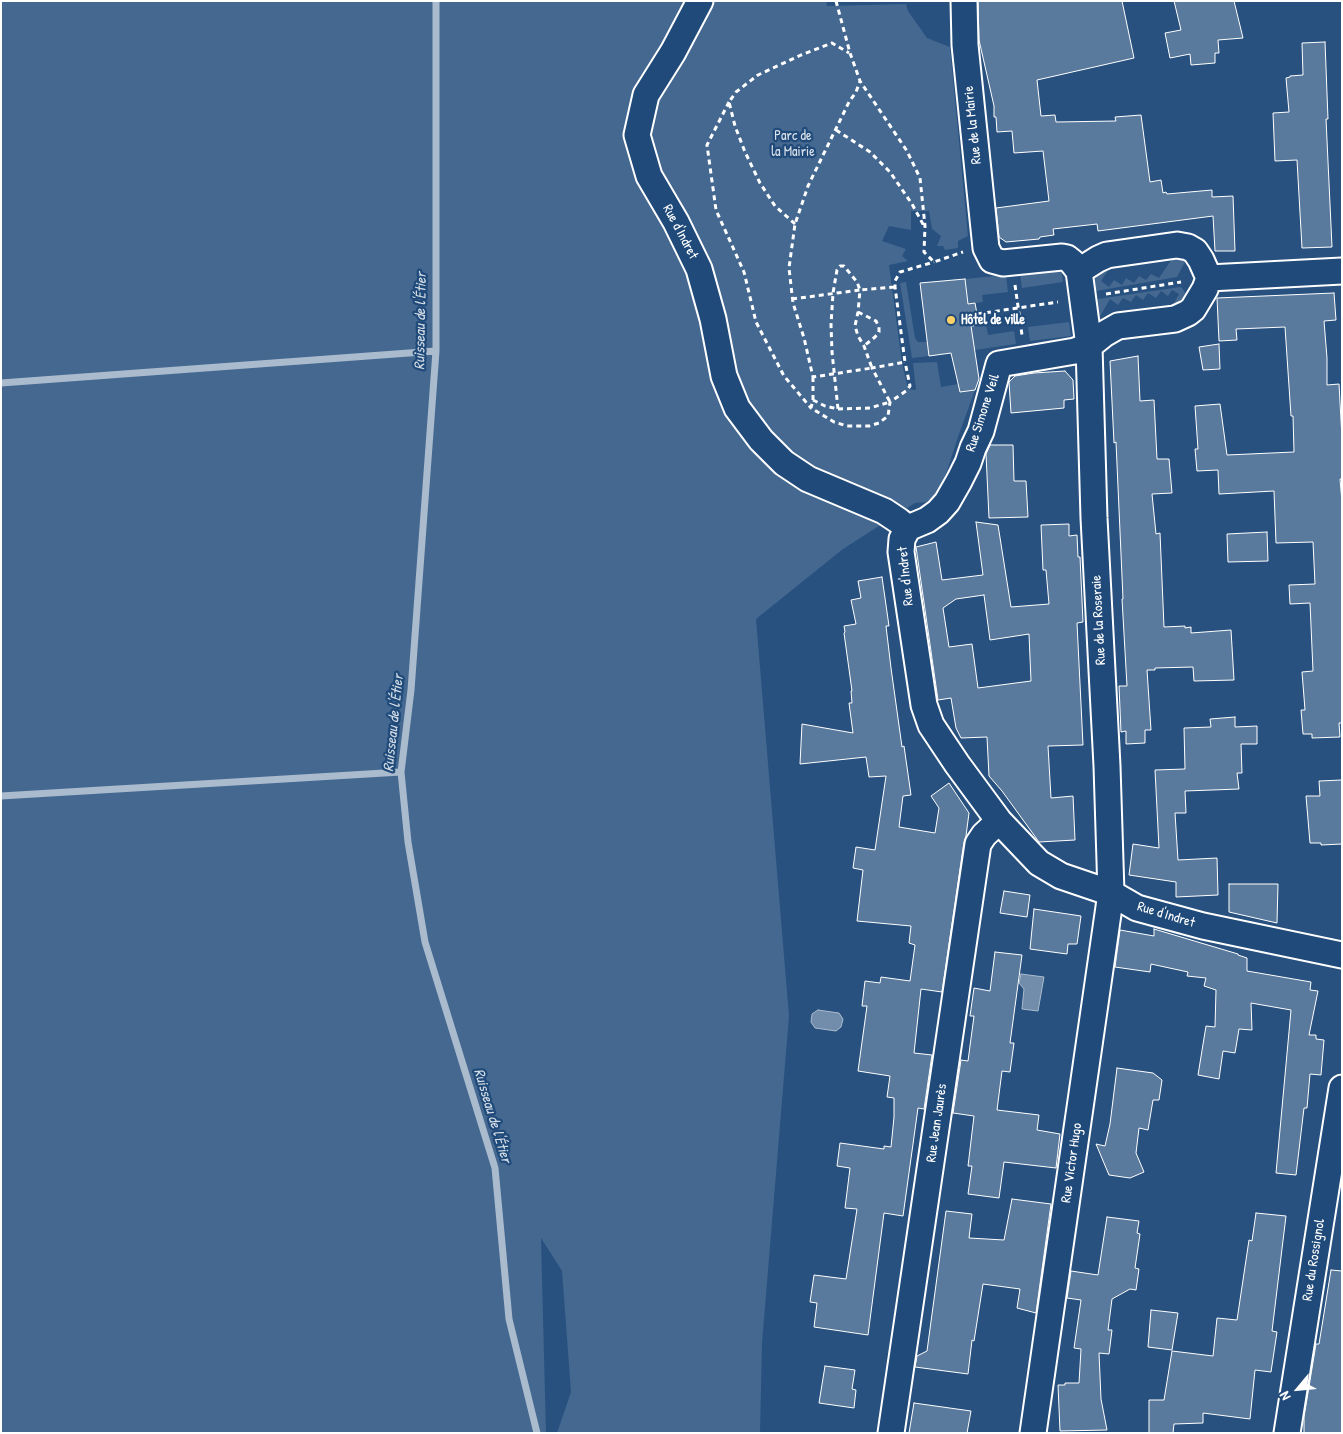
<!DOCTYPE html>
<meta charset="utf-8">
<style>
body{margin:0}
#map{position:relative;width:1343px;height:1434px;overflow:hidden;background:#28517f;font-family:"Patrick Hand",sans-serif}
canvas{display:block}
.frame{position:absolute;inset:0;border:2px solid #fff;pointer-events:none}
.north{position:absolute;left:1273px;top:1364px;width:50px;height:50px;-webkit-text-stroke:4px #1f4a7a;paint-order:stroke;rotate:242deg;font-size:14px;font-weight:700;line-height:20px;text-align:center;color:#fff}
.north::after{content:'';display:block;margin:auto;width:18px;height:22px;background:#fff;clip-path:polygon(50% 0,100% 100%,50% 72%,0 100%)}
</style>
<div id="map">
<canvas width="1343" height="1434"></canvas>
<div class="frame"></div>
<div class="north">N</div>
</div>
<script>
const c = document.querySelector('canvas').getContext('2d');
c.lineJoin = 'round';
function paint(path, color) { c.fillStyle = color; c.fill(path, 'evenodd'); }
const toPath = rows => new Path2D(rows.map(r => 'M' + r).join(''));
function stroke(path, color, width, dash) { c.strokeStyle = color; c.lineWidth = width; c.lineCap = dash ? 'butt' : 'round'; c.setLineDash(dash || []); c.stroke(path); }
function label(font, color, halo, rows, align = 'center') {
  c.font = font + ' "Patrick Hand",sans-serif'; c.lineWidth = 4.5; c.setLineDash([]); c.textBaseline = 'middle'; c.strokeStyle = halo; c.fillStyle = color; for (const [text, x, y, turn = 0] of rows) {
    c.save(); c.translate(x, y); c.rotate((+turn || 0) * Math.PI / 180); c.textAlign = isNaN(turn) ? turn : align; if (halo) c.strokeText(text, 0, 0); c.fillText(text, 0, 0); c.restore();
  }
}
paint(toPath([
 [1,1,826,1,827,6,906,4,908,11,927,38,950,47,968,236,958,241,958,248,945,250,943,246,937,246,941,236,932,229,929,211,911,211,911,230,889,226,882,241,906,249,902,256,908,261,889,265,902,363,908,389,916,390,913,363,937,362,941,387,958,384,960,392,975,390,958,437,946,474,935,496,926,502,915,503,843,549,756,619,789,1016,762,1343,760,1433,557,1433,571,1392,562,1271,541,1238,546,1433,1,1433],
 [1174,256,1185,262,1177,277,1090,292,1091,286,1096,277,1110,267,1101,281,1109,287,1114,280,1122,285,1126,278,1134,283,1139,276,1146,280,1151,274,1159,278],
 [1061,268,1063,282,1022,288,1020,274],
 [1006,275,1008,292,982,295,983,302,968,304,965,279],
 [906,282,915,338,918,342,927,342,929,356,912,358,900,283],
 [1180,287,1182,288,1189,299,1171,309,1179,294,1172,290,1168,296,1161,291,1156,298,1148,293,1143,300,1136,295,1131,302,1123,298,1118,305,1110,299,1098,320,1091,300],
 [1069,322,1071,336,1030,341,1028,327],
 [986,324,988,335,1014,331,1016,344,975,350,971,326]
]), '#446890');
const water = toPath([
 [1021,974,1044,977,1038,1011,1022,1009,1024,989,1019,983,1021,974],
 [818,1010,839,1013,843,1019,841,1027,836,1031,815,1028,811,1022,812,1014,818,1010]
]);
paint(water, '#718dab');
stroke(water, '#aabbcd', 1);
stroke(toPath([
 [436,1,436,351,411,690,401,772,408,842,425,942,495,1168,509,1319,537,1433],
 [1,383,436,351],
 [1,796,401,772]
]), '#aabbcd', 7);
const building = toPath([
 [978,1,1122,1,1134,58,1037,80,1041,116,1055,115,1056,122,1116,121,1115,117,1141,115,1150,182,1161,180,1163,193,1166,192,1167,194,1212,190,1212,197,1233,196,1235,251,1215,251,1213,216,1098,231,1097,224,1053,229,1054,235,1040,237,1039,239,1006,242,999,237,996,208,1049,201,1043,151,1014,153,1012,131,997,132,996,117,994,117,994,106,979,40,978,1],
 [1174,1,1234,1,1243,38,1218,40,1219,53,1215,53,1215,63,1191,65,1190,54,1170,58,1165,33,1181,30,1174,1],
 [1325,42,1328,119,1326,119,1332,247,1302,248,1297,160,1275,161,1273,113,1289,112,1286,78,1290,77,1290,76,1303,75,1302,43,1325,42],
 [965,279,968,304,975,303,979,325,971,326,979,379,975,390,960,392,951,353,929,356,920,283,965,279],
 [1334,293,1336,320,1324,321,1327,358,1327,385,1339,384,1342,438,1342,479,1340,479,1342,502,1342,723,1339,723,1340,737,1312,738,1312,734,1303,734,1301,710,1305,710,1302,672,1313,671,1310,603,1290,604,1289,585,1315,584,1313,542,1276,543,1274,491,1219,494,1218,470,1197,471,1195,449,1198,449,1195,406,1220,404,1227,455,1294,452,1293,416,1291,416,1285,327,1236,329,1237,340,1219,341,1217,298,1334,293],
 [1219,344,1220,369,1203,370,1199,347,1219,344],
 [1138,356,1140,401,1154,400,1157,459,1169,459,1172,493,1152,494,1156,534,1160,533,1164,627,1185,626,1185,628,1191,627,1191,633,1231,630,1234,680,1194,681,1193,667,1155,668,1155,670,1147,670,1151,730,1145,730,1145,743,1126,744,1126,731,1121,732,1119,686,1127,686,1122,599,1123,599,1116,442,1114,443,1110,361,1138,356],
 [1065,371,1073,380,1074,399,1064,400,1064,408,1011,413,1009,382,1015,376,1034,373,1065,371],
 [990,445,1013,445,1014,481,1026,481,1028,517,989,518,986,454,990,445],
 [976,522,998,525,1011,607,1049,604,1046,570,1043,570,1041,525,1069,524,1069,536,1077,535,1078,557,1080,557,1083,622,1077,623,1083,745,1048,746,1051,798,1073,796,1075,840,1039,842,1002,791,989,776,987,737,961,738,956,728,951,698,938,700,916,547,936,542,942,580,983,575,976,522],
 [984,595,990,640,1029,634,1031,681,978,688,972,644,949,647,943,608,956,599,984,595],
 [1267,532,1268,561,1228,562,1227,534,1267,532],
 [882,577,889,626,886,626,891,668,902,747,904,746,911,795,903,796,899,827,935,833,939,808,931,796,949,783,969,813,966,836,964,842,942,992,921,989,914,1053,932,1055,924,1109,918,1108,903,1216,884,1213,868,1335,814,1327,817,1303,810,1302,814,1275,846,1279,857,1209,845,1208,850,1168,837,1166,840,1143,884,1149,884,1146,891,1147,894,1117,894,1098,887,1097,890,1076,858,1071,867,1006,862,1006,865,981,880,983,881,977,910,981,915,945,909,943,911,926,857,921,863,870,853,868,856,847,875,850,886,776,869,777,866,757,800,764,802,724,853,733,849,703,852,703,851,691,852,691,844,633,845,632,844,626,856,624,851,600,861,598,858,581,882,577],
 [1235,717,1235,727,1257,726,1257,744,1241,744,1242,773,1237,773,1239,789,1185,791,1186,813,1175,813,1178,860,1217,858,1218,895,1176,897,1176,882,1129,875,1133,844,1159,848,1155,770,1185,769,1184,728,1211,727,1210,719,1235,717],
 [1342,780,1342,844,1321,845,1321,843,1310,843,1306,796,1320,796,1319,781,1342,780],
 [1229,884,1278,884,1277,923,1229,912,1229,884],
 [1004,891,1030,895,1027,917,1000,913,1004,891],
 [1034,909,1081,916,1077,944,1068,944,1067,954,1030,949,1034,909],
 [1154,929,1238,954,1238,955,1247,958,1247,971,1311,982,1310,990,1318,991,1309,1035,1316,1035,1316,1039,1324,1040,1321,1075,1310,1074,1307,1108,1304,1108,1296,1175,1276,1173,1291,1010,1251,1003,1252,1030,1239,1029,1235,1053,1223,1051,1219,1079,1198,1075,1206,1026,1215,1027,1216,990,1204,986,1206,978,1187,976,1188,972,1151,964,1150,972,1115,967,1120,930,1154,936,1154,929],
 [995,952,1022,955,1010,1043,1014,1043,1010,1072,1002,1071,997,1110,1039,1115,1037,1130,1060,1134,1056,1168,1004,1162,999,1198,968,1194,972,1166,968,1166,974,1116,953,1113,961,1060,968,1061,974,1016,970,1016,974,988,990,991,995,952],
 [1117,1068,1153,1073,1162,1080,1159,1100,1153,1100,1148,1130,1139,1128,1136,1153,1144,1172,1130,1178,1109,1175,1096,1144,1105,1146,1110,1124,1117,1068],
 [1012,1199,1051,1204,1036,1313,1017,1308,1020,1289,983,1284,974,1341,972,1340,968,1374,915,1367,917,1356,927,1351,946,1211,972,1214,969,1238,1004,1240,1012,1199],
 [1256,1213,1286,1216,1272,1331,1277,1332,1271,1372,1255,1370,1250,1419,1203,1413,1203,1423,1174,1424,1173,1433,1149,1433,1149,1400,1164,1400,1172,1351,1213,1356,1217,1318,1237,1320,1249,1240,1252,1241,1256,1213],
 [1107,1217,1139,1221,1137,1233,1140,1234,1135,1268,1139,1269,1136,1290,1130,1289,1112,1299,1108,1330,1112,1330,1109,1354,1099,1353,1101,1399,1107,1430,1060,1431,1058,1385,1065,1385,1065,1383,1079,1383,1081,1349,1074,1348,1081,1300,1067,1298,1071,1271,1098,1275,1107,1217],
 [1331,1270,1342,1271,1342,1433,1304,1433,1304,1417,1316,1344,1319,1344,1331,1270],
 [1151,1310,1178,1313,1172,1350,1148,1347,1151,1310],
 [825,1366,855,1370,852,1389,856,1390,854,1408,819,1403,825,1366],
 [914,1403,971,1411,967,1433,909,1433,914,1403]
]);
paint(building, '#5a7a9d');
stroke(building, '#fff', 1);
const minor = toPath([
 [700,1,673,52,646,95,637,135,649,176,676,222,699,269,713,319,724,376,737,408,761,440,784,463,808,479,884,511,899,521,908,528],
 [964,1,965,45,986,248,992,260,1003,263,1062,257,1067,258,1072,262,1079,271,1089,346,1094,518,1107,766,1111,893,1033,1433],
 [1209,278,1342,271],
 [908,528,902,539,901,552,924,705,931,725,957,764,999,821,1039,863,1061,876,1111,893,1137,908,1203,926,1342,955],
 [908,528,927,520,938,512,947,502,959,481,968,463,973,448,981,431,999,364,1075,351,1089,346,1104,334,1118,326,1175,319,1188,313,1193,309,1205,289,1209,278,1201,260,1195,251,1188,247,1177,245,1107,255,1098,259,1079,271],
 [891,1433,978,844,984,835,999,821],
 [1287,1433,1342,1088]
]);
stroke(minor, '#fff', 29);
stroke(toPath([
 [836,1,850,53,860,81,907,151,920,178,925,226,924,252,934,262,963,252],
 [729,102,707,145,716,210,744,272,756,322,784,376,811,408],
 [836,130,870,152,890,172,912,204,924,226],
 [795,224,775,206,760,183,745,152,735,126,729,102,736,92,758,75,801,55,832,43,849,53],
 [1015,285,1022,335],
 [1106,294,1181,282],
 [792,299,860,290,858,312,855,326,858,336,864,346,872,368,813,377,804,338,793,303,789,268,795,224,808,186,849,102,856,92,860,81],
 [858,312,876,321,879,327,879,332,875,337,864,346],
 [977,314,1058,302],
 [813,377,813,400,811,408,834,422,847,426,869,426,879,423,888,416,890,402,906,391,910,386,905,362],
 [813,400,825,406,838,409,832,352,831,325,833,293,837,270,840,266,844,266,857,282,860,290,895,287],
 [838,409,870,408,890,402,872,368,905,362,895,287,895,281,900,272,934,262]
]), '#fff', 3, [5, 4]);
stroke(minor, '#1f4a7a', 25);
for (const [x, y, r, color] of [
 [951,320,5,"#ffd166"]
]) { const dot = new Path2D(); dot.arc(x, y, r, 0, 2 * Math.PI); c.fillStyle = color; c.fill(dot); stroke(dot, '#1f4a7a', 2); }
label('14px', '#fff', '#1f4a7a', [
 ["Rue de la Mairie",973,125,-96],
 ["Rue d'Indret",680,232,62],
 ["Rue Simone Veil",983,413,-72],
 ["Rue d'Indret",906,576,-96],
 ["Rue de la Roseraie",1099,620,-93],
 ["Rue d'Indret",1166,915,17],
 ["Rue Jean Jaurès",937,1123,-82],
 ["Rue Victor Hugo",1072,1163,-82],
 ["Rue du Rossignol",1314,1260,-81]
]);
label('14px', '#dae1e9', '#1f4a7a', [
 ["Parc de",793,136],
 ["la Mairie",793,152]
]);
label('bold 14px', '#fff', '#1f4a7a', [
 ["Hôtel de ville",961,320]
], 'left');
label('italic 15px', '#d4dde6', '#1f4a7a', [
 ["Ruisseau de l'Étier",421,321,-89],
 ["Ruisseau de l'Étier",394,723,-84],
 ["Ruisseau de l'Étier",492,1116,73]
]);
</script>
